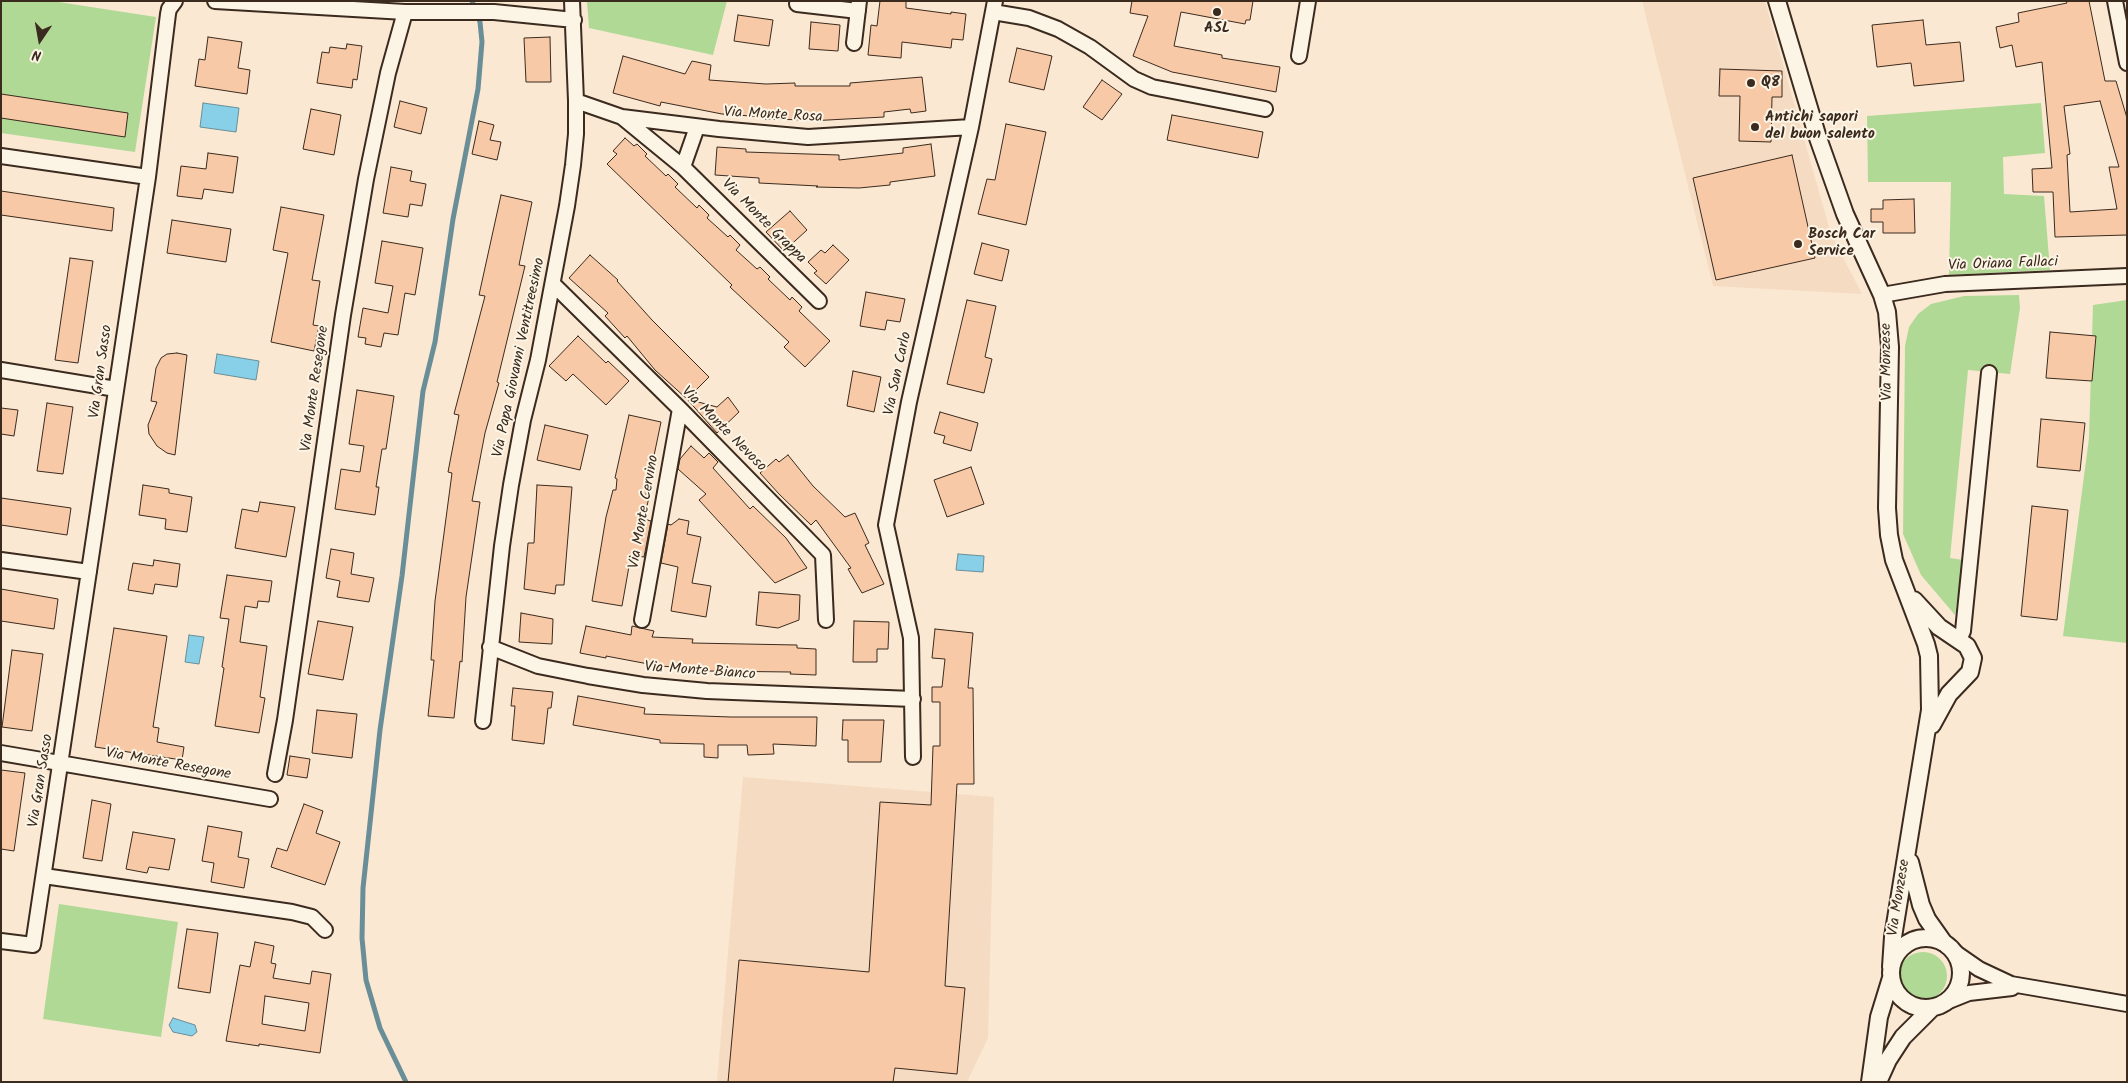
<!DOCTYPE html>
<style>
body{margin:0}
#map{position:relative;width:2128px;height:1083px;overflow:hidden;background:#fae8d2;font-family:Kalam,sans-serif}
canvas{display:block}
.frame{position:absolute;inset:0;border:2px solid #3b2a1e;pointer-events:none}
.north{position:absolute;left:15px;top:15px;width:50px;height:50px;-webkit-text-stroke:4px #fcf5e5;paint-order:stroke;rotate:192deg;font-size:14px;font-weight:700;line-height:20px;text-align:center;color:#3b2a1e}
.north::after{content:'';display:block;margin:auto;width:18px;height:22px;background:#3b2a1e;clip-path:polygon(50% 0,100% 100%,50% 72%,0 100%)}
</style>
<div id="map">
<canvas width="2128" height="1083"></canvas>
<div class="frame"></div>
<div class="north">N</div>
</div>
<script>
const c = document.querySelector('canvas').getContext('2d');
c.lineJoin = 'round';
function paint(path, color) { c.fillStyle = color; c.fill(path, 'evenodd'); }
const toPath = rows => new Path2D(rows.map(r => 'M' + r).join(''));
function stroke(path, color, width, dash) { c.strokeStyle = color; c.lineWidth = width; c.lineCap = dash ? 'butt' : 'round'; c.setLineDash(dash || []); c.stroke(path); }
function label(font, color, halo, rows, align = 'center') {
  c.font = font + ' Kalam,sans-serif'; c.lineWidth = 4; c.setLineDash([]); c.textBaseline = 'middle'; c.strokeStyle = halo; c.fillStyle = color; for (const [text, x, y, turn = 0] of rows) {
    c.save(); c.translate(x, y); c.rotate((+turn || 0) * Math.PI / 180); c.textAlign = isNaN(turn) ? turn : align; if (halo) c.strokeText(text, 0, 0); c.fillText(text, 0, 0); c.restore();
  }
}
paint(toPath([
 [1642,1,1765,1,1831,234,1862,294,1713,286],
 [743,777,994,797,988,1038,967,1082,717,1082]
]), '#f5dbc2');
paint(toPath([
 [1,1,52,1,156,17,135,152,1,133],
 [587,1,727,1,713,55,589,28],
 [2041,103,2045,153,2003,157,2004,194,2044,196,2050,270,1949,275,1951,182,1868,182,1867,116],
 [2019,295,2020,308,2010,374,1968,370,1950,558,1963,560,1955,615,1921,575,1903,534,1905,346,1909,327,1918,314,1931,304,1964,296],
 [2127,300,2127,643,2063,636,2089,438,2093,305],
 [59,904,178,922,161,1037,43,1019],
 '1899 976a24 24 0 1 1 48 0a24 24 0 1 1-48 0Z'
]), '#b0d996');
const water = toPath([
 [203,103,239,108,236,132,200,127,203,103],
 [217,354,259,361,256,380,214,373,217,354],
 [958,554,984,556,983,572,956,570,958,554],
 [189,635,204,637,199,664,185,662,189,635],
 [173,1018,195,1025,197,1032,192,1036,173,1032,169,1025,173,1018]
]);
paint(water, '#88d0e8');
stroke(water, '#698e97', 1);
stroke(toPath([
 [406,1082,380,1028,366,980,362,938,363,888,380,730,402,576,423,391,435,342,453,219,478,89,482,42,480,22,472,1]
]), '#698e97', 5);
const building = toPath([
 [880,1,906,1,906,8,951,14,951,12,966,14,963,40,952,39,951,48,902,42,901,58,868,55,871,25,877,26,880,1],
 [1132,1,1253,1,1250,20,1246,20,1245,24,1181,12,1174,46,1222,55,1222,58,1280,67,1276,92,1172,72,1133,56,1148,16,1130,13,1132,1],
 [2066,1,2089,1,2105,81,2116,81,2127,118,2127,235,2055,237,2053,192,2033,192,2032,169,2052,168,2042,62,2016,67,2012,45,2000,48,1996,27,2019,22,2018,13,2067,3,2066,1],
 [2100,101,2119,167,2109,167,2117,209,2070,212,2067,155,2070,154,2064,106,2100,101],
 [738,15,773,20,769,46,734,41,738,15],
 [1923,20,1926,45,1960,42,1964,81,1914,86,1911,63,1877,67,1872,25,1923,20],
 [811,22,840,25,838,51,809,49,811,22],
 [208,37,242,42,238,68,250,70,247,94,195,86,199,59,205,60,208,37],
 [550,37,551,82,526,82,524,38,550,37],
 [347,44,362,46,357,80,353,79,352,88,317,83,322,52,329,53,330,47,346,49,347,44],
 [1017,48,1052,56,1044,90,1009,82,1017,48],
 [623,56,685,74,692,61,711,65,709,80,766,84,795,83,795,86,850,86,850,83,922,77,926,111,911,113,910,109,884,112,884,117,809,121,809,120,765,119,765,117,722,114,661,102,660,106,613,93,623,56],
 [1720,69,1782,71,1782,97,1772,97,1771,142,1739,141,1740,96,1719,96,1720,69],
 [1102,80,1122,94,1102,120,1083,107,1102,80],
 [1,94,128,113,125,137,1,118,1,94],
 [400,101,427,108,421,134,394,127,400,101],
 [311,109,341,115,334,155,303,149,311,109],
 [1172,115,1263,132,1258,158,1167,140,1172,115],
 [479,121,494,125,490,140,501,142,497,160,472,154,479,121],
 [1006,124,1046,132,1026,225,978,214,987,179,995,180,1006,124],
 [625,138,634,146,637,144,647,154,645,156,666,176,668,174,678,184,675,187,697,208,699,205,709,215,707,218,728,237,730,235,740,245,736,250,757,269,760,267,770,277,768,279,790,300,792,297,802,307,799,311,830,341,805,367,784,347,789,342,730,287,732,285,607,164,617,154,613,151,625,138],
 [931,144,935,176,890,182,890,185,859,188,816,187,818,186,759,183,759,178,715,175,717,147,746,149,746,152,839,155,839,160,903,153,903,148,931,144],
 [208,153,238,157,233,193,204,189,202,199,177,196,181,166,206,169,208,153],
 [1792,155,1815,258,1716,280,1693,178,1792,155],
 [391,167,412,171,410,181,426,184,422,206,410,204,408,217,383,213,391,167],
 [1,191,114,208,112,231,1,215,1,191],
 [501,195,532,202,519,265,525,266,497,382,499,383,485,433,472,501,480,502,466,597,462,662,460,661,454,718,428,716,434,660,431,660,435,601,452,473,448,472,459,415,454,414,485,296,479,295,501,195],
 [1914,199,1915,233,1883,233,1883,222,1871,222,1871,209,1883,209,1883,200,1914,199],
 [281,207,324,215,312,280,320,281,313,325,319,326,314,351,271,342,288,253,273,250,281,207],
 [790,211,807,230,784,251,766,232,790,211],
 [172,220,231,229,226,262,167,253,172,220],
 [382,241,423,248,415,295,405,293,398,335,384,333,381,347,365,344,366,338,358,337,363,308,388,313,393,286,375,283,382,241],
 [982,243,1009,250,1002,281,974,274,982,243],
 [833,245,849,260,826,284,814,273,817,271,808,262,821,250,825,253,833,245],
 [590,255,618,280,617,281,652,320,709,377,687,399,717,407,728,397,739,412,717,433,687,399,655,370,627,336,625,338,605,316,608,313,569,278,590,255],
 [70,258,93,261,78,363,55,360,70,258],
 [866,292,905,299,900,322,887,320,885,330,860,326,866,292],
 [967,300,996,306,985,357,992,359,984,393,947,384,967,300],
 [2050,332,2096,336,2092,381,2046,378,2050,332],
 [578,336,606,363,608,361,629,381,606,405,573,374,566,381,549,366,578,336],
 [177,353,187,355,175,455,167,453,157,446,149,434,148,425,157,402,151,401,156,368,161,358,167,354,177,353],
 [853,371,881,377,874,412,847,406,853,371],
 [357,390,394,396,386,449,382,449,376,487,379,487,375,515,335,509,341,469,360,472,364,446,349,444,357,390],
 [47,403,73,407,63,474,37,471,47,403],
 [1,408,18,410,14,436,1,434,1,408],
 [940,412,978,423,971,451,943,443,945,436,934,433,940,412],
 [629,415,661,422,645,499,650,493,644,519,651,521,644,557,631,555,622,606,592,601,606,517,613,490,616,490,617,479,615,478,629,415],
 [2041,419,2085,423,2080,471,2037,467,2041,419],
 [545,425,588,435,580,470,537,460,545,425],
 [691,446,704,458,709,453,718,462,713,468,750,509,753,506,786,538,807,568,775,583,699,500,706,494,678,469,680,459,691,446],
 [788,455,813,486,845,517,855,513,869,543,865,545,884,584,862,593,848,569,851,568,816,520,811,525,779,494,760,473,776,459,779,462,788,455],
 [971,467,984,504,947,517,934,480,971,467],
 [143,485,169,489,169,493,192,497,187,532,165,529,166,519,139,515,143,485],
 [537,485,572,487,564,585,556,585,555,594,524,589,528,543,534,543,537,485],
 [1,498,71,508,67,535,1,525,1,498],
 [260,502,295,507,286,557,235,548,242,509,258,512,260,502],
 [2032,506,2068,510,2057,620,2021,616,2032,506],
 [679,519,689,521,687,534,701,537,692,583,711,586,706,617,671,611,678,567,661,563,668,524,671,525,679,519],
 [331,549,354,553,351,574,374,578,369,602,337,597,340,581,326,578,331,549],
 [154,560,180,564,177,587,155,584,153,594,128,590,133,563,153,566,154,560],
 [227,575,272,581,269,602,258,601,257,608,245,606,240,642,267,646,260,697,265,698,259,733,215,726,224,668,222,667,229,619,220,618,227,575],
 [1,589,58,599,54,629,1,621,1,589],
 [759,592,800,595,799,620,778,628,756,625,759,592],
 [521,613,553,619,552,644,519,642,521,613],
 [318,621,353,627,343,680,308,674,318,621],
 [854,621,889,622,888,649,877,649,877,662,853,662,854,621],
 [586,626,631,635,632,626,654,631,652,637,693,639,692,643,797,645,797,648,816,649,816,675,790,674,791,672,706,671,706,669,659,666,606,656,606,658,580,653,586,626],
 [114,628,167,636,153,727,159,728,157,742,184,747,182,760,95,747,114,628],
 [935,629,973,633,968,688,973,688,974,784,957,784,945,986,965,988,957,1074,895,1068,893,1082,728,1082,739,960,869,972,880,802,931,805,933,746,940,746,940,702,932,702,932,687,942,687,945,659,932,658,935,629],
 [12,650,43,654,32,731,2,727,12,650],
 [513,688,553,692,551,708,548,708,544,744,512,740,515,706,511,706,513,688],
 [578,696,645,708,644,714,731,717,817,717,816,746,773,744,774,754,748,755,747,745,718,745,718,758,704,757,704,744,660,743,660,740,573,725,578,696],
 [317,710,357,714,352,758,312,753,317,710],
 [843,720,884,720,881,762,848,762,848,740,842,740,843,720],
 [290,756,310,759,307,778,287,775,290,756],
 [1,770,25,773,14,851,1,849,1,770],
 [92,800,111,804,102,861,83,858,92,800],
 [304,804,323,811,316,833,340,842,325,885,271,867,277,848,287,851,304,804],
 [208,826,242,832,238,857,249,859,244,888,211,882,214,863,202,861,208,826],
 [133,832,175,839,169,870,149,867,147,873,126,869,133,832],
 [187,929,218,933,210,993,178,988,187,929],
 [255,942,274,946,271,963,276,964,273,978,310,984,312,971,331,974,320,1053,259,1044,259,1046,226,1041,240,965,250,967,255,942],
 [265,996,309,1003,305,1031,262,1024,265,996]
]);
paint(building, '#f7c9a6');
stroke(building, '#3b2a1e', 1);
const minor = toPath([
 [215,1,405,12,494,12,574,20],
 [2115,1,2127,63],
 [797,4,858,11],
 [993,12,1029,18,1058,29,1090,47,1134,79,1152,87,1265,109],
 [854,43,859,1],
 [1299,56,1308,1],
 [576,101,622,117,719,129,808,137,971,127],
 [622,117,683,167,819,301],
 [1,156,148,177],
 [683,167,697,127],
 [553,284,680,409,823,555,826,620],
 [1882,295,1945,284,2127,276],
 [1,370,116,389],
 [1,560,89,572],
 [642,620,680,409],
 [1959,640,1963,631,1989,373],
 [490,647,538,666,588,676,643,685,707,691,913,699],
 [483,721,502,546,511,485,523,420,538,360,567,206,573,165,576,134,576,101,572,1],
 [1,753,270,799],
 [913,757,911,638,886,525,909,402,971,127,995,1],
 [275,774,285,720,343,315,366,179,388,73,405,12],
 [44,876,292,912,312,917,325,930],
 [1,941,33,945,148,177,168,14,169,9,175,1],
 [1953,951,1979,969,2011,984,2127,1004],
 [1944,1003,1969,993,2012,988]
]);
const tertiary = toPath([
 [1777,1,1818,138,1845,214,1882,295,1887,312,1890,347,1887,508,1889,535,1894,560,1926,644,1929,656,1930,710,1893,937,1891,967],
 [1914,600,1939,627,1967,646,1973,658,1970,672,1949,694,1932,725],
 [1910,862,1921,905,1927,919,1944,943],
 '1891 973a35 35 0 1 1 70 0a35 35 0 1 1-70 0Z',
 [1870,1082,1879,1017,1891,978],
 [1878,1082,1888,1060,1903,1037,1933,1007]
]);
stroke(minor, '#3b2a1e', 18);
stroke(tertiary, '#3b2a1e', 20);
stroke(minor, '#fcf5e5', 14);
stroke(tertiary, '#fcf5e5', 16);
for (const [x, y, r, color] of [
 [1217,12,5,"#3b2a1e"],
 [1751,83,5,"#3b2a1e"],
 [1755,127,5,"#3b2a1e"],
 [1798,244,5,"#3b2a1e"]
]) { const dot = new Path2D(); dot.arc(x, y, r, 0, 2 * Math.PI); c.fillStyle = color; c.fill(dot); stroke(dot, '#fcf5e5', 2); }
label('bold 15px', '#3b2a1e', '#fcf5e5', [
 ["ASL",1217,29,"center"],
 ["Q8",1761,83],
 ["Antichi sapori",1765,118],
 ["del buon salento",1765,135],
 ["Bosch Car",1808,235],
 ["Service",1808,252]
], 'left');
label('15px', '#3b2a1e', '#fcf5e5', [
 ["Via Monte Rosa",773,116,3],
 ["Via Monte Grappa",763,222,45],
 ["Via Oriana Fallaci",2003,265,-2],
 ["Via Papa Giovanni Ventitreesimo",520,358,-78],
 ["Via Monzese",1888,362,-91],
 ["Via Gran Sasso",102,372,-82],
 ["Via San Carlo",899,374,-78],
 ["Via Monte Resegone",316,389,-82],
 ["Via Monte Nevoso",723,430,45],
 ["Via Monte Cervino",645,512,-80],
 ["Via Monte Bianco",700,672,4],
 ["Via Monte Resegone",168,765,10],
 ["Via Gran Sasso",42,781,-81],
 ["Via Monzese",1900,898,-81]
]);
</script>
